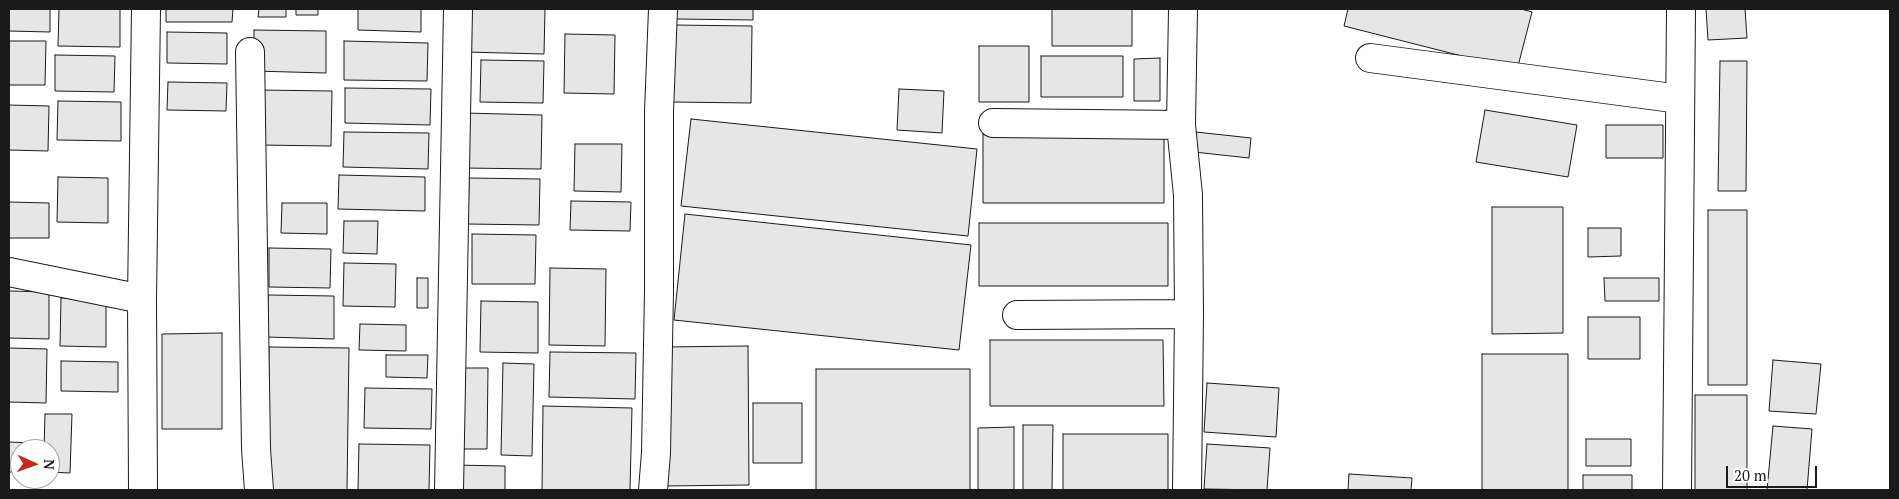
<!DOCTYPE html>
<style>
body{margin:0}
#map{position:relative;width:1899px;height:499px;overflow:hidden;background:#fff;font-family:"PT Serif",serif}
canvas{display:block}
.frame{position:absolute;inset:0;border:10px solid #1a1a1a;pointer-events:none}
.north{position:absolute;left:10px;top:439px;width:50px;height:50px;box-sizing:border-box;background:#fff;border:1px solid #a3a3a3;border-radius:50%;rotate:92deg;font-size:14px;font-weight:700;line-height:20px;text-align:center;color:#1a1a1a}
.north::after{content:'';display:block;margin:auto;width:18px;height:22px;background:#c62828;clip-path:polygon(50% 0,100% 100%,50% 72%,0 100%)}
.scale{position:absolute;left:1726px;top:466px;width:91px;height:22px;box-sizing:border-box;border:2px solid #1a1a1a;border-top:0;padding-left:6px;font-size:15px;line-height:18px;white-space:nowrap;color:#1a1a1a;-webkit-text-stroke:4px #fff;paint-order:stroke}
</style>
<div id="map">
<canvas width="1899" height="499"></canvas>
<div class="frame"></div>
<div class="north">N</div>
<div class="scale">20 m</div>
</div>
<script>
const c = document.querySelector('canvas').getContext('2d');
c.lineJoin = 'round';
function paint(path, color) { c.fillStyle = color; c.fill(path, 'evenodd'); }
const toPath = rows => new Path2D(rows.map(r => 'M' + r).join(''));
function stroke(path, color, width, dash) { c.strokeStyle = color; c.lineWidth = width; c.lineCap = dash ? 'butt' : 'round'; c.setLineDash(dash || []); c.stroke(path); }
const building = toPath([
 [9,9,50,9,50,32,9,31,9,9],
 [59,9,120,9,120,47,58,46,59,9],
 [166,9,233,9,232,22,166,22,166,9],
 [259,9,286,9,286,17,258,17,259,9],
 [296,9,318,9,318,15,296,15,296,9],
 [358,9,421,9,421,32,358,30,358,9],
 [466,9,545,9,544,54,465,52,466,9],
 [677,9,753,9,753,20,676,19,677,9],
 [1052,9,1132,9,1132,46,1052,46,1052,9],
 [1348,9,1521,9,1532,12,1517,70,1344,26,1348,9],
 [1706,9,1745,9,1747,38,1708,40,1706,9],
 [673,25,752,26,751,103,672,102,673,25],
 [254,30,326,31,326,73,254,71,254,30],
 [167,32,227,33,227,64,167,63,167,32],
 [565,34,615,35,614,94,564,93,565,34],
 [9,41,46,41,45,85,9,85,9,41],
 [344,41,428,43,427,81,344,80,344,41],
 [979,46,1029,46,1029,102,979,102,979,46],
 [55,55,115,56,114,92,55,91,55,55],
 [1041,56,1123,56,1123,97,1041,97,1041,56],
 [1160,58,1160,101,1134,101,1134,59,1160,58],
 [481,60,544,61,543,103,480,102,481,60],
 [1720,61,1747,61,1746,191,1718,191,1720,61],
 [168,82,227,83,226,111,167,110,168,82],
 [345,88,431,89,430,125,345,123,345,88],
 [899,89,944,91,942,133,897,130,899,89],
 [259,90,332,91,331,146,258,145,259,90],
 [58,101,121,102,121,141,57,140,58,101],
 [9,105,49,106,48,151,9,150,9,105],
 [1485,110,1577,125,1568,177,1476,162,1485,110],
 [464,113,542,115,541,169,463,168,464,113],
 [691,119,977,149,968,236,681,206,691,119],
 [1606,125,1663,125,1663,158,1606,158,1606,125],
 [344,132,429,133,428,169,343,167,344,132],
 [1196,132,1251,138,1249,158,1194,152,1196,132],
 [983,134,1164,134,1164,203,983,203,983,134],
 [575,144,622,144,621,192,574,191,575,144],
 [339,175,425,177,425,211,338,209,339,175],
 [58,177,108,178,108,223,57,222,58,177],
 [469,178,540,179,539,225,468,224,469,178],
 [571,201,631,202,630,231,570,230,571,201],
 [9,202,49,203,49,238,9,238,9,202],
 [282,203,327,203,327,234,281,233,282,203],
 [1492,207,1563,207,1563,333,1492,334,1492,207],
 [1708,210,1747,210,1747,385,1708,385,1708,210],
 [685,214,971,245,959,350,674,320,685,214],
 [344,221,378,221,377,254,343,253,344,221],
 [979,223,1168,223,1168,286,979,286,979,223],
 [1588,228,1621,228,1621,256,1588,257,1588,228],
 [472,234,536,235,535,284,472,284,472,234],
 [269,248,331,249,330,288,269,287,269,248],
 [344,263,396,264,395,307,343,306,344,263],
 [550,268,606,269,605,346,549,345,550,268],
 [417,278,428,278,428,308,417,308,417,278],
 [1604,278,1659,278,1659,301,1605,301,1604,278],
 [9,291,49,292,49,339,9,338,9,291],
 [268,295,334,296,334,339,267,337,268,295],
 [61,298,106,299,106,347,60,346,61,298],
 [481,301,538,302,538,353,480,352,481,301],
 [1588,317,1640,317,1640,359,1588,359,1588,317],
 [360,324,406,325,406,351,359,350,360,324],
 [222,333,222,429,162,429,162,334,222,333],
 [990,340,1163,340,1164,406,990,406,990,340],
 [748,346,749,485,665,486,663,347,748,346],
 [269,347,349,348,347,490,267,490,269,347],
 [9,348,47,349,46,403,9,402,9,348],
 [550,352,636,353,635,399,549,397,550,352],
 [1482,354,1568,354,1568,490,1482,490,1482,354],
 [386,355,428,355,427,378,386,377,386,355],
 [1773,360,1821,364,1816,414,1769,411,1773,360],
 [61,361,118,362,118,392,61,391,61,361],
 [503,363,534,364,532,456,501,455,503,363],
 [460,368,488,368,487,449,458,449,460,368],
 [816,369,970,369,970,490,816,490,816,369],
 [1207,383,1279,388,1276,437,1204,432,1207,383],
 [365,388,432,389,431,429,364,428,365,388],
 [1695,395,1747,395,1747,490,1695,490,1695,395],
 [753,403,802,403,802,463,753,463,753,403],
 [543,406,632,408,630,490,542,490,543,406],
 [45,414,72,414,70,473,50,472,50,449,44,449,45,414],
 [1023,425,1053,425,1052,490,1023,490,1023,425],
 [1773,426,1812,429,1807,490,1767,490,1773,426],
 [1014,427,1014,490,978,490,978,428,1014,427],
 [1063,434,1168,434,1168,490,1063,490,1063,434],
 [1586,439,1631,439,1631,466,1586,466,1586,439],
 [9,442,35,443,35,449,20,449,20,472,9,472,9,442],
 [359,444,430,445,429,490,358,490,359,444],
 [1207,444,1270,448,1267,490,1204,489,1207,444],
 [454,465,505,466,505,490,454,490,454,465],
 [1349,474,1412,478,1411,490,1348,490,1349,474],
 [1583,475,1632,475,1632,490,1583,490,1583,475]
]);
paint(building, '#e6e6e6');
stroke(building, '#1a1a1a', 1);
const minor = toPath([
 [1183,9,1181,125,1188,195,1189,314,1187,490],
 [250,52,256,449,259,490],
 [1370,58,1680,99],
 [993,123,1181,125],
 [9,272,142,299],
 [1017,315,1189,314],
 [143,490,142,299,146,9],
 [449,490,458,9],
 [653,490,656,453,659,291,659,112,663,9],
 [1677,490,1681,9]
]);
stroke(minor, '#1a1a1a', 30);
stroke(minor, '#fff', 28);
</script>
